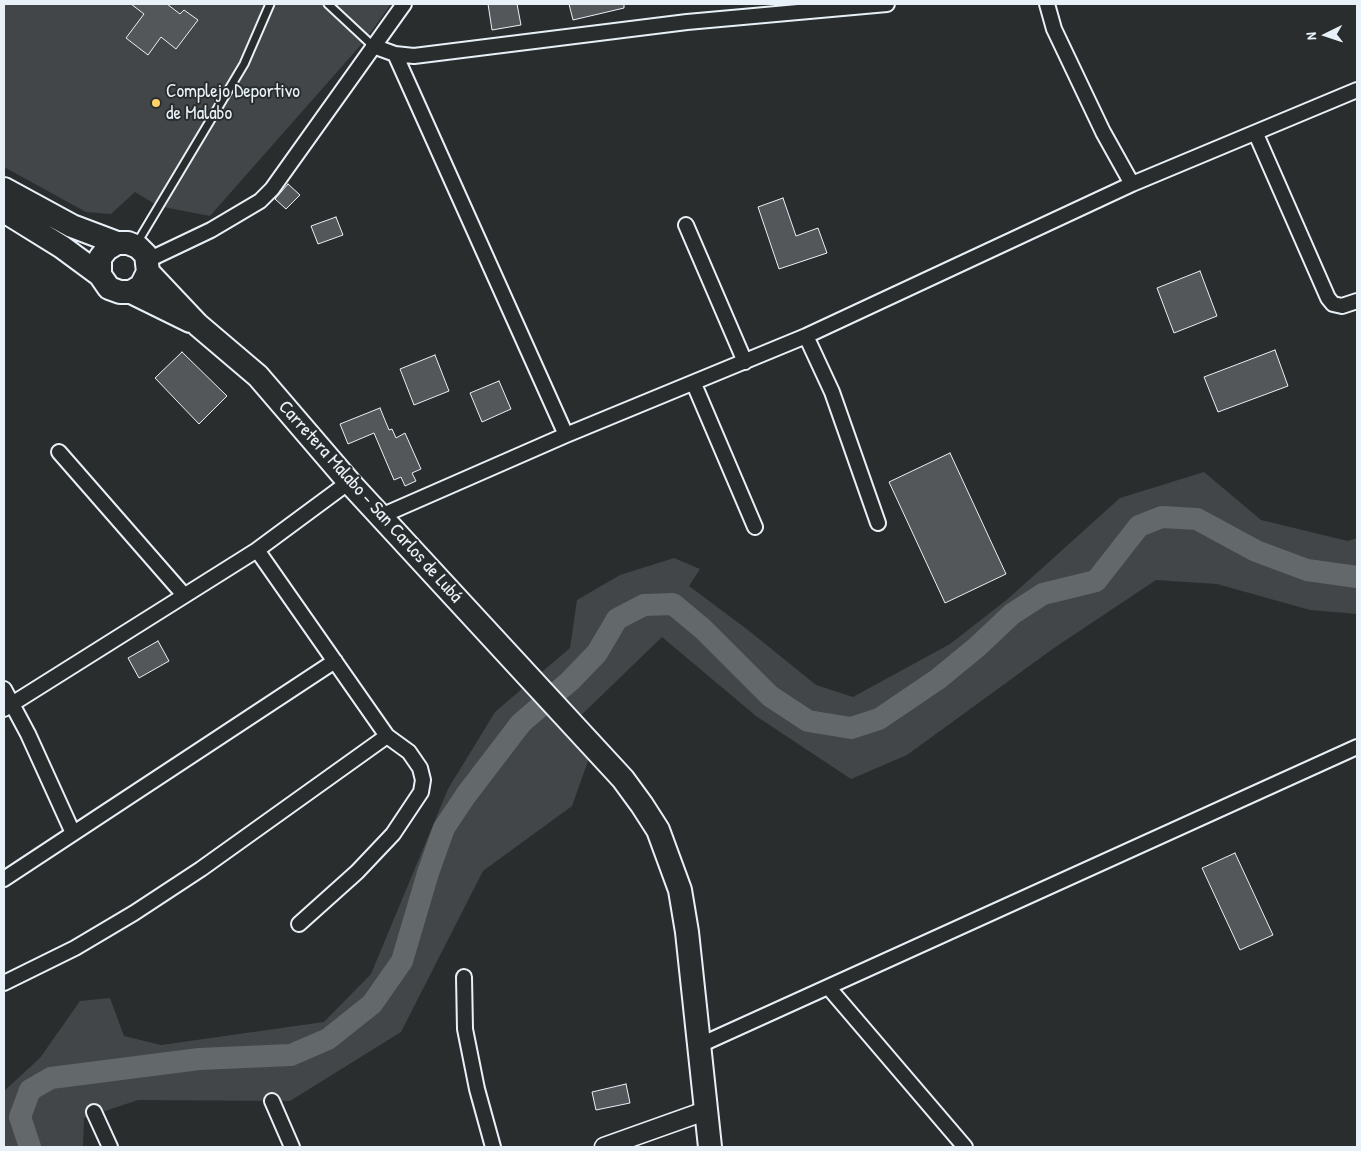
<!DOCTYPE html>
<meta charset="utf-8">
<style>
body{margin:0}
#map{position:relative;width:1361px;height:1151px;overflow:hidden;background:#2a2d2e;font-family:"Patrick Hand",sans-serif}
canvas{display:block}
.frame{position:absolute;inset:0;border:5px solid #e8f1f8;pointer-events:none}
.north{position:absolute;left:1301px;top:10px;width:50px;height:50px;-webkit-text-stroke:4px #2a2d2e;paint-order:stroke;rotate:266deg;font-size:14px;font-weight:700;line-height:20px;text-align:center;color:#e8f1f8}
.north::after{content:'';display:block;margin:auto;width:18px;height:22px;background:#e8f1f8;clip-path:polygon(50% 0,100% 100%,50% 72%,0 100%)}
</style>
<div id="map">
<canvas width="1361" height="1151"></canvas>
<div class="frame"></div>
<div class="north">N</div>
</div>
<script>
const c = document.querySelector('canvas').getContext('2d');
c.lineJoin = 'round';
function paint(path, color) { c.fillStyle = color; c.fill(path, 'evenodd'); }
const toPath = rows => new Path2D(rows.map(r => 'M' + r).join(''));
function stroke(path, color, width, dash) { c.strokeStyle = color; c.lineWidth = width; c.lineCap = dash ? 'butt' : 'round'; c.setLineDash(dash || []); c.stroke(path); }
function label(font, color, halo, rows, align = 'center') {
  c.font = font + ' "Patrick Hand",sans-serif'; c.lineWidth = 4; c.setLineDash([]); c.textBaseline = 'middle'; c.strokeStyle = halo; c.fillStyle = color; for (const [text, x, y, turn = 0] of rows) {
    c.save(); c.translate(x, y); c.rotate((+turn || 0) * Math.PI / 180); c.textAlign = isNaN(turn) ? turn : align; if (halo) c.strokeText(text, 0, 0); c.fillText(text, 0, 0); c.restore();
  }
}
paint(toPath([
 [4,4,391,4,366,39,210,216,158,206,135,192,111,214,86,212,4,167],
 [1204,472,1261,520,1348,541,1357,538,1357,614,1310,610,1217,584,1156,580,1054,648,907,755,851,779,756,716,662,637,570,726,593,747,572,806,483,871,401,1032,290,1101,138,1100,84,1118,83,1147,4,1147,4,1091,40,1058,80,1001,110,998,124,1036,161,1045,324,1022,371,974,448,789,495,712,570,648,577,600,620,575,674,558,700,569,689,586,748,630,816,685,853,697,950,644,1009,598,1120,498]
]), '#424648');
stroke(toPath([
 [30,1147,20,1117,30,1090,51,1078,199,1059,291,1055,328,1039,372,1004,402,961,428,873,444,828,466,795,521,723,570,681,597,653,617,619,644,605,673,604,703,629,770,696,808,721,851,728,879,719,938,679,977,647,1012,614,1043,594,1096,581,1139,526,1162,517,1197,519,1256,551,1307,570,1357,577]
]), '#63686b', 22);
const building = toPath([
 [131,4,167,4,180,14,184,10,198,20,176,49,161,37,148,55,126,38,144,14,131,4],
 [488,4,517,4,521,25,492,30,488,4],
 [569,4,624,4,624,8,573,20,569,4],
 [288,184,300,195,286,209,275,199,288,184],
 [783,198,796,236,818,228,827,253,779,269,758,207,783,198],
 [336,217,343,235,318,244,311,226,336,217],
 [1200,271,1217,316,1174,333,1157,288,1200,271],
 [1275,350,1288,386,1218,412,1204,377,1275,350],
 [182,352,227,396,199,424,155,378,182,352],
 [435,355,449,391,414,405,400,369,435,355],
 [499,381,511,409,482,422,470,393,499,381],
 [380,408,389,430,392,429,396,438,405,433,421,469,412,473,416,481,405,486,401,477,394,480,374,433,348,444,340,424,380,408],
 [950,453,1006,574,945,603,889,482,950,453],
 [158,641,169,661,139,678,128,658,158,641],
 [1235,853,1273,935,1240,950,1202,868,1235,853],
 [626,1084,630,1103,596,1110,592,1092,626,1084]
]);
paint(building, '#535759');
stroke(building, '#e8f1f8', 1);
const service = toPath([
 [328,4,373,46],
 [137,243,244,64,270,4]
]);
const minor = toPath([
 [1047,4,1054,29,1103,132,1132,184],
 [373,46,395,54,414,56,687,22,887,4],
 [395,54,566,435],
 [1256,134,1328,298,1333,304,1342,306,1357,301],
 [686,225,745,362],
 [148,260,211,230,260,201,272,189,404,4],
 [806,336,832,392,878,523],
 [694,384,755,527],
 [59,452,184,595],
 [381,516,566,435,806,336,1132,184,1357,90],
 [257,550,387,736,409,752,420,768,423,780,421,792,393,834,357,872,299,924],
 [4,689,28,734,73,833],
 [4,709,257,550,349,482],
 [4,879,335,661],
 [464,977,465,1029,477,1089,493,1147],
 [4,983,75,948,134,913,201,869,387,736],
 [829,988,965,1147],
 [700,1045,1357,747],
 [272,1101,292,1147],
 [94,1112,110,1147]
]);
const tertiary = toPath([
 [604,1147,705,1111]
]);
const primary = toPath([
 [4,189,72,226,117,243,128,243,138,247,146,255,148,272,141,286,131,292,120,292,109,288,100,275,100,258,107,249,117,243],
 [4,211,62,247,100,275],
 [148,272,198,325,258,376,349,482,623,779,642,805,658,830,680,890,687,932,710,1147],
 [131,292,190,321]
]);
stroke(service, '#e8f1f8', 11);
stroke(minor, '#e8f1f8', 18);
stroke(tertiary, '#e8f1f8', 21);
stroke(primary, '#e8f1f8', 26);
stroke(service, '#2a2d2e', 7);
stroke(minor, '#2a2d2e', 14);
stroke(tertiary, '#2a2d2e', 18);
stroke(primary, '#2a2d2e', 22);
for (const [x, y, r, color] of [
 [156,103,5,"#ffd166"]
]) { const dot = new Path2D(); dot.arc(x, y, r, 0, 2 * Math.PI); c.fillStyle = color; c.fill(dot); stroke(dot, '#2a2d2e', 2); }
label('19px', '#e8f1f8', '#2a2d2e', [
 ["Complejo Deportivo",166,92],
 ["de Malabo",166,114]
], 'left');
label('19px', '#e8f1f8', '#2a2d2e', [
 ["Carretera Malabo - San Carlos de Lubá",370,502,48]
]);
</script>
